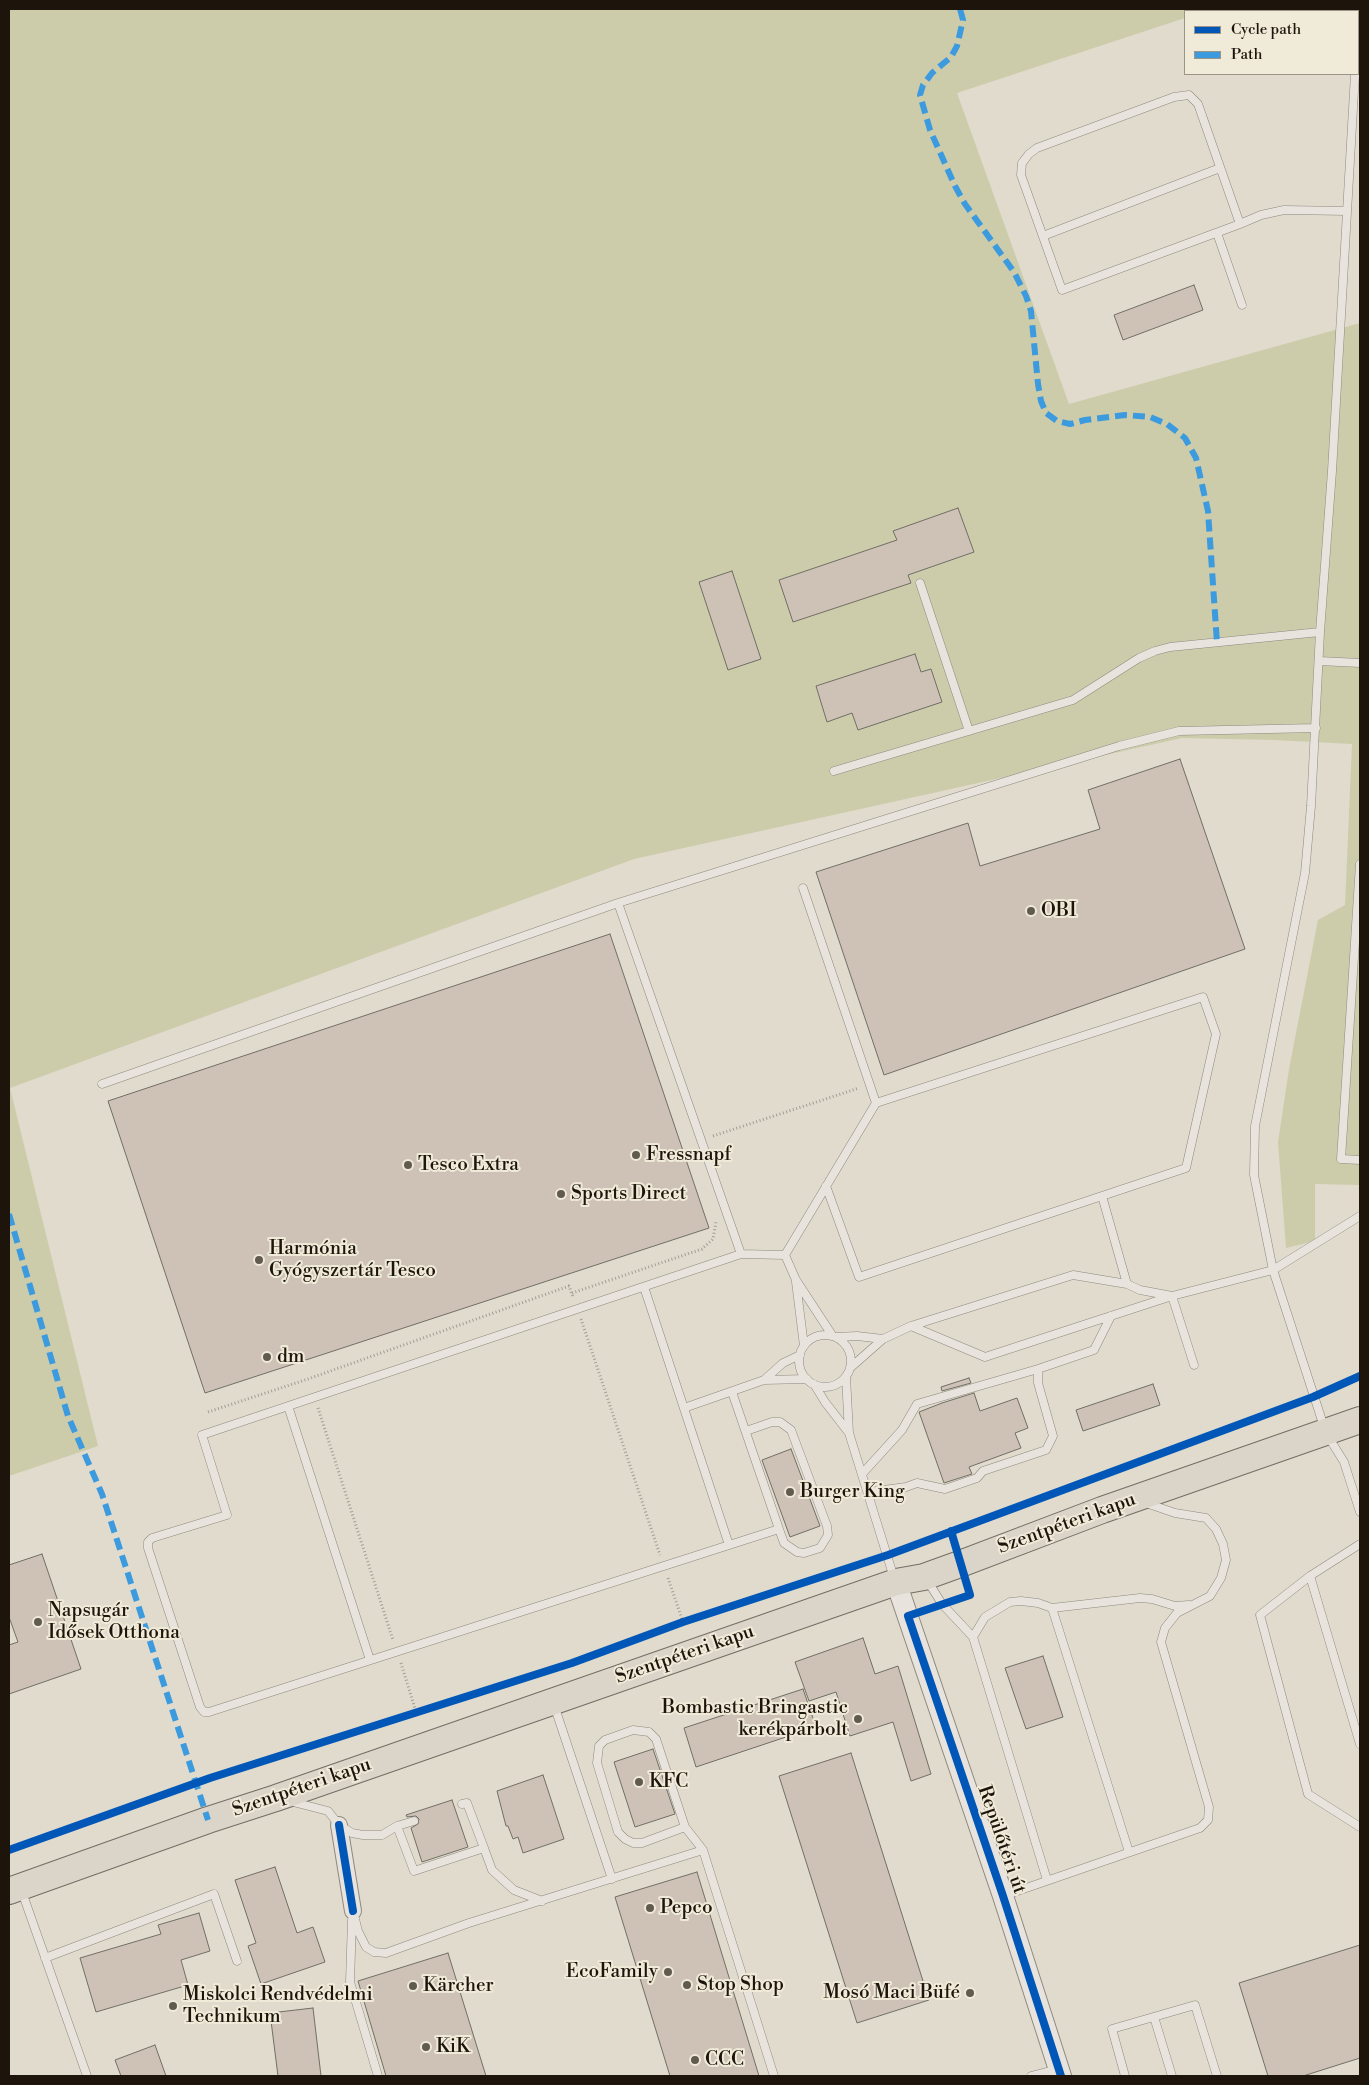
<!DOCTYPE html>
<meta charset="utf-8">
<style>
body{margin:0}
#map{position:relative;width:1369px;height:2085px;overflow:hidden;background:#e0dbcc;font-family:"Libre Bodoni",serif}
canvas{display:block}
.frame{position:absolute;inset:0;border:10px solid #1d150b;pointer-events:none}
.legend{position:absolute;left:1184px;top:10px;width:175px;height:65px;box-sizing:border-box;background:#f0ead9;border:1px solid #9c9587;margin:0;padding:6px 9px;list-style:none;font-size:15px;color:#1d150b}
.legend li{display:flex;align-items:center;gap:10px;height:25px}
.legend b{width:25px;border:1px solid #9c9587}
</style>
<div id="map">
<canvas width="1369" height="2085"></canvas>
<div class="frame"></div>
<ul class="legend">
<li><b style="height:6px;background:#0057b8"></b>Cycle path</li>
<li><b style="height:6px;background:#3c9ade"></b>Path</li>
</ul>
</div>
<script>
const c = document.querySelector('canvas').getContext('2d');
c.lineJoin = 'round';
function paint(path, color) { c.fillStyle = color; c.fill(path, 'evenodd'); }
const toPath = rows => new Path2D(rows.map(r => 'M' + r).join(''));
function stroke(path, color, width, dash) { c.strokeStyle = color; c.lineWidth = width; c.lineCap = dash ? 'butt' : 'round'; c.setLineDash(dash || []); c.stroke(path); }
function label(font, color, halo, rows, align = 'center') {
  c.font = font + ' "Libre Bodoni",serif'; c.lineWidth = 4; c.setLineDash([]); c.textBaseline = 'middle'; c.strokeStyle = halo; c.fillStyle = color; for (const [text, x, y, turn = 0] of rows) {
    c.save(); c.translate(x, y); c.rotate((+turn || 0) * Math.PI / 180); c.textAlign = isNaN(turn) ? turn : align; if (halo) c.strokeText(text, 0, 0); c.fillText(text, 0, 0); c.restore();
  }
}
paint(toPath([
 [9,9,1213,9,1206,11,1185,11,1185,18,957,93,1069,404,1360,323,1360,1185,1315,1184,1315,1241,1286,1248,1278,1142,1289,1069,1318,920,1345,905,1352,744,1274,740,1182,738,634,859,10,1088,98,1446,9,1476],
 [1256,9,1360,9,1360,28,1358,27,1358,11,1270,11]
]), '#ccccab');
const building = toPath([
 [1194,285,1203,310,1123,340,1114,315,1194,285],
 [958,508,974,552,908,575,911,583,793,622,779,580,897,540,893,531,958,508],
 [732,571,761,659,728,670,699,582,732,571],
 [915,654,921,672,931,669,942,702,858,730,852,713,827,722,816,686,915,654],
 [1180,759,1245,949,884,1075,816,872,968,823,980,866,1100,829,1088,790,1180,759],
 [610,934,709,1228,205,1393,108,1101,610,934],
 [969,1378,971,1383,942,1391,941,1387,969,1378],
 [1153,1384,1160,1405,1083,1431,1076,1410,1153,1384],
 [974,1393,980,1411,1017,1398,1028,1428,1015,1433,1021,1448,969,1467,972,1474,944,1483,919,1412,942,1403,974,1393],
 [791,1449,820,1526,790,1537,762,1460,791,1449],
 [42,1554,81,1669,9,1694,9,1645,18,1642,9,1617,9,1565,42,1554],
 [863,1638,875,1674,898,1666,931,1774,911,1781,893,1722,850,1736,836,1692,809,1701,795,1662,863,1638],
 [1043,1656,1063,1717,1026,1729,1005,1668,1043,1656],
 [803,1689,816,1727,696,1767,684,1728,803,1689],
 [653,1749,675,1814,635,1827,614,1762,653,1749],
 [851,1753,929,2000,857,2023,779,1776,851,1753],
 [543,1775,564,1839,523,1853,518,1837,513,1839,508,1826,506,1826,497,1791,543,1775],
 [452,1800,468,1847,422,1862,411,1828,418,1824,419,1819,416,1816,407,1817,406,1815,452,1800],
 [275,1867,297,1933,313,1927,325,1962,261,1984,248,1946,256,1943,235,1880,275,1867],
 [697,1872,759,2076,670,2076,615,1897,697,1872],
 [199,1913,210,1951,181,1960,188,1985,96,2012,80,1958,161,1934,158,1925,199,1913],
 [1360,1945,1360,2058,1303,2076,1268,2076,1239,1983,1360,1945],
 [448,1953,486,2076,386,2076,358,1981,448,1953],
 [313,2008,321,2076,278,2076,270,2013,313,2008],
 [155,2045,166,2076,121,2076,115,2060,155,2045]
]);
paint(building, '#cec2b6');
stroke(building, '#716e65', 1);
const service = toPath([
 [1355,74,1332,471,1320,632,1311,806,1305,873,1255,1126,1254,1175,1273,1270,1360,1216],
 [1240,224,1198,104,1189,95,1174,97,1037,148,1029,154,1022,163,1021,175,1062,290,1240,224,1261,215,1284,210,1347,211],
 [1217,233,1242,305],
 [1043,236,1220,168],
 [920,583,969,731],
 [1319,661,1360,663],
 [834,771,1073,700,1139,658,1155,651,1170,647,1320,632],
 [1360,864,1341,1159,1360,1160],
 [803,888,876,1103],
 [618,903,741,1254],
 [102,1084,618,903,1119,746,1179,731,1316,728],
 [1102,1196,1127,1284],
 [785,1255,796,1280,832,1335],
 [796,1282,804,1346],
 [644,1287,729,1545],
 [911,1326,985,1357,1172,1296,1194,1365],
 '799 1361a26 26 0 1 1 52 0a26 26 0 1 1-52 0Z',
 [836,1337,857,1336,883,1339],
 [850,1368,883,1339,911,1326,1073,1275,1127,1284,1140,1290,1172,1296,1273,1270,1326,1433,1344,1462,1360,1512],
 [846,1377,849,1433,894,1578],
 [764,1380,783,1363,800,1355],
 [814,1384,825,1402,849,1433],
 [732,1392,779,1529,209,1712,204,1712,200,1707,148,1548,148,1542,152,1538,227,1515,202,1435,741,1254,785,1255,864,1123,876,1103,1203,997,1216,1034,1186,1168,859,1277,826,1186],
 [288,1406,370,1660],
 [684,1408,764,1380,807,1379],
 [746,1431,772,1422,780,1422,791,1430,827,1526,828,1535,820,1548,804,1553,797,1552,784,1543,779,1529],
 [862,1474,902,1430,917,1404,1038,1369],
 [869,1492,906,1487,917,1483,945,1489,977,1478,983,1471,1046,1450,1053,1436,1038,1383,1038,1369,1094,1350,1111,1316],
 [1360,1544,1310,1576,1360,1744],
 [1310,1576,1260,1615,1308,1794,1360,1827],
 [927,1580,942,1604,973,1637,1047,1880],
 [1052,1608,1140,1598,1152,1599,1175,1606,1189,1605],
 [973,1637,985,1617,1010,1602,1021,1601,1038,1603,1052,1608,1129,1852],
 [554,1705,612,1879],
 [293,1802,328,1811,339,1825,352,1833,363,1835,382,1835,397,1826,414,1871,484,1848,492,1870,514,1890,542,1901],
 [462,1804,467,1803,484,1848],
 [397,1826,414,1821],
 [685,1827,642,1843,633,1843,625,1839,618,1832,597,1763,599,1746,605,1740,633,1730,649,1732,656,1739,685,1827,703,1850,774,2076],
 [22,1892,87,2076],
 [1003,1896,1200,1828,1208,1820,1209,1807,1161,1642,1165,1628,1177,1613,1210,1596,1221,1578,1226,1560,1223,1544,1216,1529,1206,1518,1175,1513,1146,1503],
 [353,1911,358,1931,366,1947,374,1952,386,1953,469,1923,703,1850],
 [352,1920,350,1982,378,2076],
 [45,1958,214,1894,237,1961],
 [1154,2017,1172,2076],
 [1031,2076,1058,2069],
 [1125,2076,1112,2029,1195,2005,1217,2076]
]);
const minor = toPath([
 [339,1825,353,1911]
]);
const tertiary = toPath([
 [896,1582,1003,1896,1061,2076]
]);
const primary = toPath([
 [9,1891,208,1820,276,1798,896,1582,924,1577,960,1564,1102,1510,1360,1420]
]);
stroke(service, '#8d897f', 9);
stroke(minor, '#8d897f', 18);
stroke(tertiary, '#8d897f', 22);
stroke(primary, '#716e65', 28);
stroke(toPath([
 [713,1136,859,1088],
 [572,1293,702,1249,713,1239,716,1222],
 [581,1319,660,1555],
 [318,1408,393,1640],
 [208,1412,308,1379,569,1286,573,1297],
 [668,1578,683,1622],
 [401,1663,416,1712]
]), '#a09e97', 3, [1, 2.5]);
stroke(service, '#e8e4dd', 8);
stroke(minor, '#e8e4dd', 16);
stroke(tertiary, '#e8e4dd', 20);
stroke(primary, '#dbd4c8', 26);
stroke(toPath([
 [960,9,963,20,957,46,951,57,932,73,923,85,920,95,930,130,955,186,965,204,1014,272,1026,296,1031,311,1038,384,1041,401,1046,413,1057,421,1070,424,1085,420,1125,415,1150,417,1167,424,1185,438,1196,458,1208,511,1217,643],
 [1358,36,1359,9],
 [9,1214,68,1416,102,1494,208,1820]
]), '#3c9ade', 6, [12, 6]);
stroke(toPath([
 [951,1531,970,1595,908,1616,1003,1896,1061,2076],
 [339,1825,353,1911],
 [9,1850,210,1778,572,1663,683,1622,888,1555,1313,1397,1360,1376]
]), '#0057b8', 8);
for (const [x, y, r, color] of [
 [1031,911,5,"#615a4f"],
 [636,1155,5,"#615a4f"],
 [408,1165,5,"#615a4f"],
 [561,1194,5,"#615a4f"],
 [259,1260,5,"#615a4f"],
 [267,1357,5,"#615a4f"],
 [790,1492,5,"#615a4f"],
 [38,1622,5,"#615a4f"],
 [858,1719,5,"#615a4f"],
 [639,1782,5,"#615a4f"],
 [650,1908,5,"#615a4f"],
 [668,1972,5,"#615a4f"],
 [687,1985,5,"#615a4f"],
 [413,1986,5,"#615a4f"],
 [970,1993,5,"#615a4f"],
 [173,2006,5,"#615a4f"],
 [426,2047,5,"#615a4f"],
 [695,2060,5,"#615a4f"]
]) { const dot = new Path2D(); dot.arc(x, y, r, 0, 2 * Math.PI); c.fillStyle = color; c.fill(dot); stroke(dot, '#f0ead9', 2); }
label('19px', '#1d150b', '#f0ead9', [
 ["OBI",1041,911],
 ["Fressnapf",646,1155],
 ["Tesco Extra",418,1165],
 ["Sports Direct",571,1194],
 ["Harmónia",269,1249],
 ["Gyógyszertár Tesco",269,1271],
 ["dm",277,1357],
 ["Burger King",800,1492],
 ["Napsugár",48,1611],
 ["Idősek Otthona",48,1633],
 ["Bombastic Bringastic",848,1708,"right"],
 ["kerékpárbolt",848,1730,"right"],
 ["KFC",649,1782],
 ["Pepco",660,1908],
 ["EcoFamily",658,1972,"right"],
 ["Stop Shop",697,1985],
 ["Kärcher",423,1986],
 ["Mosó Maci Büfé",960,1993,"right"],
 ["Miskolci Rendvédelmi",183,1995],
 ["Technikum",183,2017],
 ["KiK",436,2047],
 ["CCC",705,2060]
], 'left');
label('19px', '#1d150b', '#f0ead9', [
 ["Szentpéteri kapu",1067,1524,-20],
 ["Szentpéteri kapu",685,1655,-19],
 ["Szentpéteri kapu",302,1788,-19],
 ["Repülőtéri út",1001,1840,71]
]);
</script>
